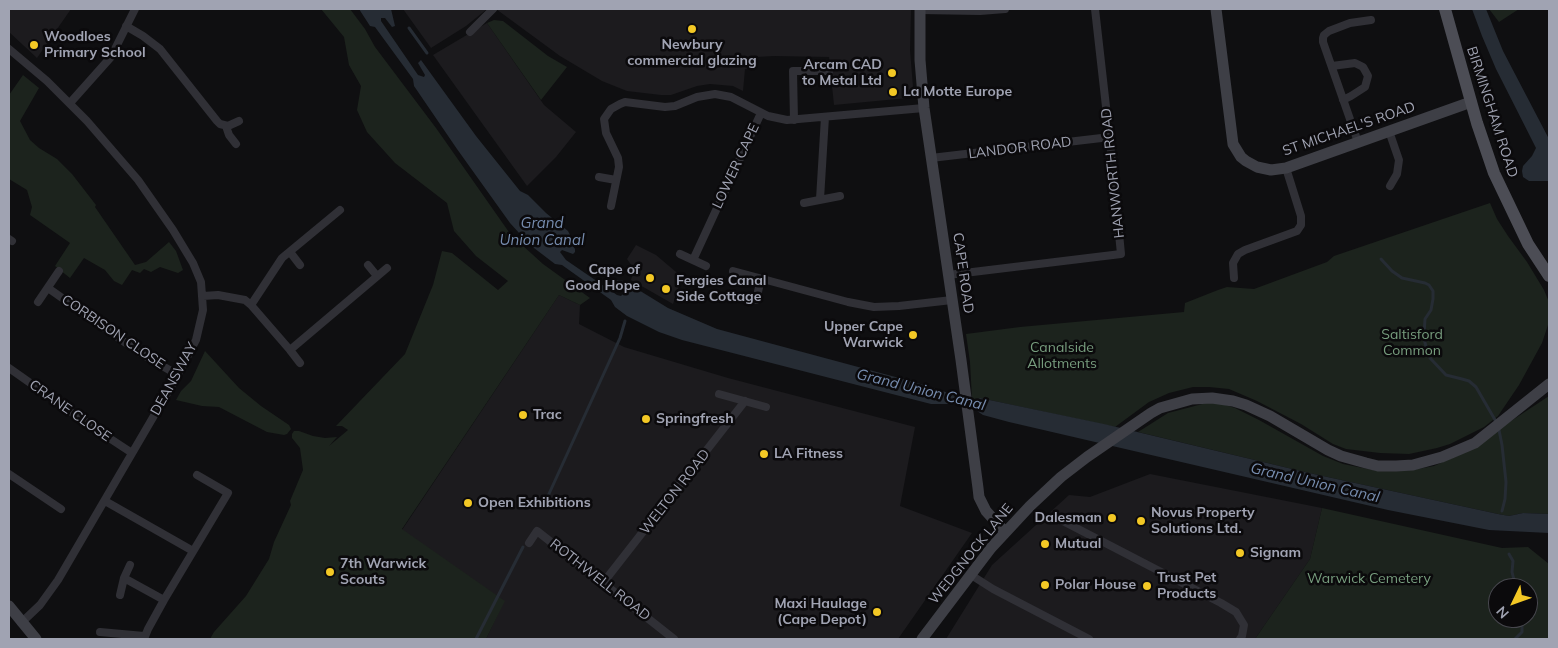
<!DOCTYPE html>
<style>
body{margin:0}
#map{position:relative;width:1558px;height:648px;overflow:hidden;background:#0f0f11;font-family:Mulish,sans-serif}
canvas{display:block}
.frame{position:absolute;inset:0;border:10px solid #a0a3b2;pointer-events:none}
.north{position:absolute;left:1488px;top:578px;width:50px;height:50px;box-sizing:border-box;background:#0b0a0c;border:1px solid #47474e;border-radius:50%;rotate:228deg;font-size:14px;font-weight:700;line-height:20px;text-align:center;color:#a0a3b2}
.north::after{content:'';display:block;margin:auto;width:18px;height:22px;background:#f3c825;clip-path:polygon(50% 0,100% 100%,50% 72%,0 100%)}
</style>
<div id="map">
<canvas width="1558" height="648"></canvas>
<div class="frame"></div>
<div class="north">N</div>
</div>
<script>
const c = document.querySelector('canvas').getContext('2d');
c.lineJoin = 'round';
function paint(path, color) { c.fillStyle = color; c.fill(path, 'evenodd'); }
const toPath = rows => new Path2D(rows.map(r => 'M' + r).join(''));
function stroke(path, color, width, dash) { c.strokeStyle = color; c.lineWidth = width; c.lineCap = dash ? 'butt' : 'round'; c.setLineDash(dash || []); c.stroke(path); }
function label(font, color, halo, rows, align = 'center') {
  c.font = font + ' Mulish,sans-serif'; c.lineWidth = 5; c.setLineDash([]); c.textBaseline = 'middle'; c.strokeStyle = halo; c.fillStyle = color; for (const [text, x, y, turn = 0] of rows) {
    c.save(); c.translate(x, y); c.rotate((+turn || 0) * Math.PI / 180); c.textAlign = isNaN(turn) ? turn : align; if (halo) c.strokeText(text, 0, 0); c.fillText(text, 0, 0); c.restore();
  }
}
paint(toPath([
 [9,9,71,9,37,58,9,32],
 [403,9,487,9,466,26,431,48],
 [496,9,911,9,910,50,913,87,908,98,834,105,829,57,774,56,756,57,756,68,745,69,743,91,733,86,710,84,697,86,671,95,661,95,627,91,602,81,560,56],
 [487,23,544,105,576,132,556,157,527,186,433,55],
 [636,245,656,255,682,277,673,304,631,280,634,269,627,259],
 [559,295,580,305,579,324,624,347,728,378,915,427,900,506,972,533,898,639,486,639,504,601,402,530],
 [1150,474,1322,508,1310,559,1255,639,946,639,992,565,1069,495,1090,497]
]), '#1c1b1e');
paint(toPath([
 [321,9,350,9,365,29,375,47,436,128,511,235,543,264,590,298,580,305,559,295,402,529,505,601,486,639,210,639,214,632,246,596,269,559,274,542,291,505,290,501,303,470,300,448,292,438,292,434,294,431,299,431,313,436,325,438,337,437,329,446,348,430,342,426,336,426,405,354,433,285,442,251,452,253,498,290,508,281,476,256,454,231,447,203,395,163,367,132,357,110,361,86,349,65,344,37],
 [1489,9,1519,9,1499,22],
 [494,20,503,21,548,56,567,67,541,100,487,23],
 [23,75,39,88,20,121,30,140,39,148,57,159,72,174,96,205,95,207,135,265,146,262,169,242,176,251,183,270,178,273,160,267,151,272,144,269,140,273,132,270,122,285,114,281,105,270,84,258,70,278,55,266,70,243,30,215,32,207,27,190,9,179,9,95],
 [1490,203,1497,219,1508,236,1527,262,1544,290,1549,302,1549,322,1542,343,1519,385,1498,416,1484,427,1450,444,1437,448,1409,454,1380,453,1346,449,1333,444,1301,424,1257,401,1229,389,1209,387,1193,387,1169,393,1149,402,1115,427,980,398,976,400,972,399,970,362,966,334,1020,327,1184,312,1185,303,1218,290,1227,287,1254,289,1327,262,1334,256],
 [205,351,239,388,261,406,289,425,291,429,287,434,284,435,267,432,219,407,202,406,176,400,181,391,191,381],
 [1549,396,1549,514,1523,513,1509,516,1498,514,1309,473,1138,432,1168,413,1210,402,1219,403,1235,408,1259,420,1323,456,1343,464,1378,471,1412,470,1434,466,1461,454],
 [1322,508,1502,548,1528,547,1549,564,1549,639,1255,639,1310,559],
 [1498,588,1528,588,1528,618,1498,618]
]), '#1c231d');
paint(toPath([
 [359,9,391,9,395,26,392,27,385,18,381,18,381,21,418,75,424,77,425,75,418,63,421,60,476,136,520,191,528,195,546,213,568,231,570,235,569,240,575,249,575,252,573,254,562,250,560,252,566,260,617,295,621,296,623,294,621,290,608,280,610,278,615,280,624,281,668,308,717,329,914,382,955,395,976,400,980,398,1104,424,1309,473,1498,514,1509,516,1523,513,1549,514,1549,533,1489,530,1388,510,1009,422,983,415,974,409,953,404,931,404,682,340,659,332,627,316,615,307,611,300,562,265,555,264,534,248,520,234,510,223,457,149,414,86,413,79,375,27,370,26],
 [1472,9,1486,9,1503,51,1549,139,1549,181,1529,181,1523,177,1522,171,1523,166,1532,156,1536,148,1496,69,1482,36]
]), '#262c34');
stroke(toPath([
 [409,28,427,53],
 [1381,259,1392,271,1402,278,1425,283,1429,285,1433,291,1433,299,1431,310,1425,319,1424,335,1425,343,1430,358,1446,375,1462,379,1469,381,1476,387,1498,425,1502,445,1506,482,1505,499,1502,511],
 [543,507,620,338,625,321],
 [1509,554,1513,561,1512,572,1516,588],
 [476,639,523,547],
 [1515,639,1522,632,1522,625,1519,622,1519,618]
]), '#262c34', 3);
stroke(toPath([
 [920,10,980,11,1005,9],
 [126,26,143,36,160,49,217,121,220,124,228,126,239,121],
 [470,32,493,9],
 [9,49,47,81,87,121,138,180,173,230,193,263,201,282,203,310,196,340,176,378,58,580,40,605,21,623],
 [1332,66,1355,63,1363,67,1368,76,1365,87,1351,96,1343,100],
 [70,103,111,57,135,9],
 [794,120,793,71,829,71],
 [226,126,229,135,236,144],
 [1389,131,1399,160,1397,174,1390,186],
 [1358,142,1323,42,1323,38,1324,35,1329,31,1350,23,1371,20],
 [931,158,1110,137],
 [599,177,616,180],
 [820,199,825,117],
 [804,203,840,196],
 [611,206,619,167,618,158,606,133,604,119,611,109,620,104,625,102,665,107,675,106,697,97,715,94,731,97,768,116,787,120,924,108],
 [9,239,12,241],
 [290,252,300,265],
 [680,254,706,266],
 [693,260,761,113],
 [368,265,377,276],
 [733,271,848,302,874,307,899,306,952,300],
 [948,275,1121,254,1110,142,1095,9],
 [1234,278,1233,263,1238,254,1245,250,1297,231,1301,225,1301,216,1286,168],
 [48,288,140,353,178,375],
 [203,296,218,295,245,300,251,305,290,350,387,268],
 [756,300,761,279],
 [38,302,59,271],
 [251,305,282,258,340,210],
 [290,350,300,363],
 [9,368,97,430,132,453],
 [719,394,766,407],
 [9,474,61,509],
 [105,501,193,551],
 [1057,518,1221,603,1236,612,1244,625,1242,636,1240,639],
 [529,543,537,531,674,639],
 [971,575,993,589,1089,639],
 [124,578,164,600],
 [603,583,745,401],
 [120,595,124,578,130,565],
 [100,632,144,636],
 [144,639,148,629,164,600,228,493,197,475]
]), '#303036', 8);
stroke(toPath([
 [920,9,920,60,924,108,961,360,978,488,979,497,986,511,1005,532],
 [1216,9,1233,144,1241,157,1246,161,1257,167,1271,170,1286,168,1471,102],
 [9,606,36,639],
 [922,639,991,548,1030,506,1061,477,1087,457,1151,413,1160,408,1192,399,1212,398,1233,401,1246,405,1270,416,1328,450,1341,456,1366,463,1378,466,1396,466,1413,465,1442,457,1475,443,1549,384]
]), '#3e3f46', 11);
stroke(toPath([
 [1445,9,1477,123,1494,173,1528,244,1549,276]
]), '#4c4d55', 12);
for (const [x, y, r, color] of [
 [692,29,5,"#f3c825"],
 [34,45,5,"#f3c825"],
 [892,73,5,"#f3c825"],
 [893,92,5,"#f3c825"],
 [650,278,5,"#f3c825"],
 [666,289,5,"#f3c825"],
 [913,335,5,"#f3c825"],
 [523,415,5,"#f3c825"],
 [646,419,5,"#f3c825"],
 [764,454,5,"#f3c825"],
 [468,503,5,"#f3c825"],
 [1112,518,5,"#f3c825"],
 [1141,521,5,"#f3c825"],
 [1045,544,5,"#f3c825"],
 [1240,553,5,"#f3c825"],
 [330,572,5,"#f3c825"],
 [1045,585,5,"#f3c825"],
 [1147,586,5,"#f3c825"],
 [877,612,5,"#f3c825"]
]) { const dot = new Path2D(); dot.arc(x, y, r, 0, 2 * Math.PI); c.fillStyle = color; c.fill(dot); stroke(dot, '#0b0a0c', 2); }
label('bold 14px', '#a0a3b2', '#0b0a0c', [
 ["Woodloes",44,37],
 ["Primary School",44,53],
 ["Newbury",692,45,"center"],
 ["commercial glazing",692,61,"center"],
 ["Arcam CAD",882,65,"right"],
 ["to Metal Ltd",882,81,"right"],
 ["La Motte Europe",903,92],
 ["Cape of",640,270,"right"],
 ["Good Hope",640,286,"right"],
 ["Fergies Canal",676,281],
 ["Side Cottage",676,297],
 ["Upper Cape",903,327,"right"],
 ["Warwick",903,343,"right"],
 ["Trac",533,415],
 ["Springfresh",656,419],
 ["LA Fitness",774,454],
 ["Open Exhibitions",478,503],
 ["Novus Property",1151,513],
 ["Solutions Ltd.",1151,529],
 ["Dalesman",1102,518,"right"],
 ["Mutual",1055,544],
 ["Signam",1250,553],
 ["7th Warwick",340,564],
 ["Scouts",340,580],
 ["Trust Pet",1157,578],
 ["Products",1157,594],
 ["Polar House",1055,585],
 ["Maxi Haulage",867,604,"right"],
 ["(Cape Depot)",867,620,"right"]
], 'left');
label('14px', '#a0a3b2', '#0b0a0c', [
 ["BIRMINGHAM ROAD",1492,112,72],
 ["ST MICHAEL'S ROAD",1349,129,-19],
 ["LANDOR ROAD",1020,148,-7],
 ["LOWER CAPE",736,166,-65],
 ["HANWORTH ROAD",1113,173,-96],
 ["CAPE ROAD",963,273,82],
 ["CORBISON CLOSE",113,332,34],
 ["DEANSWAY",174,379,-61],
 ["CRANE CLOSE",70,411,35],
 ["WELTON ROAD",675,492,-52],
 ["WEDGNOCK LANE",971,554,-51],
 ["ROTHWELL ROAD",600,580,38]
]);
label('14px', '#779d7e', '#0b0a0c', [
 ["Saltisford",1412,335],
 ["Common",1412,351],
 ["Canalside",1062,348],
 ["Allotments",1062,364],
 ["Warwick Cemetery",1369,579]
]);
label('italic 15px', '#768cae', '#0b0a0c', [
 ["Grand",542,223],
 ["Union Canal",542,240],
 ["Grand Union Canal",921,390,14],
 ["Grand Union Canal",1315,483,13]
]);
</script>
